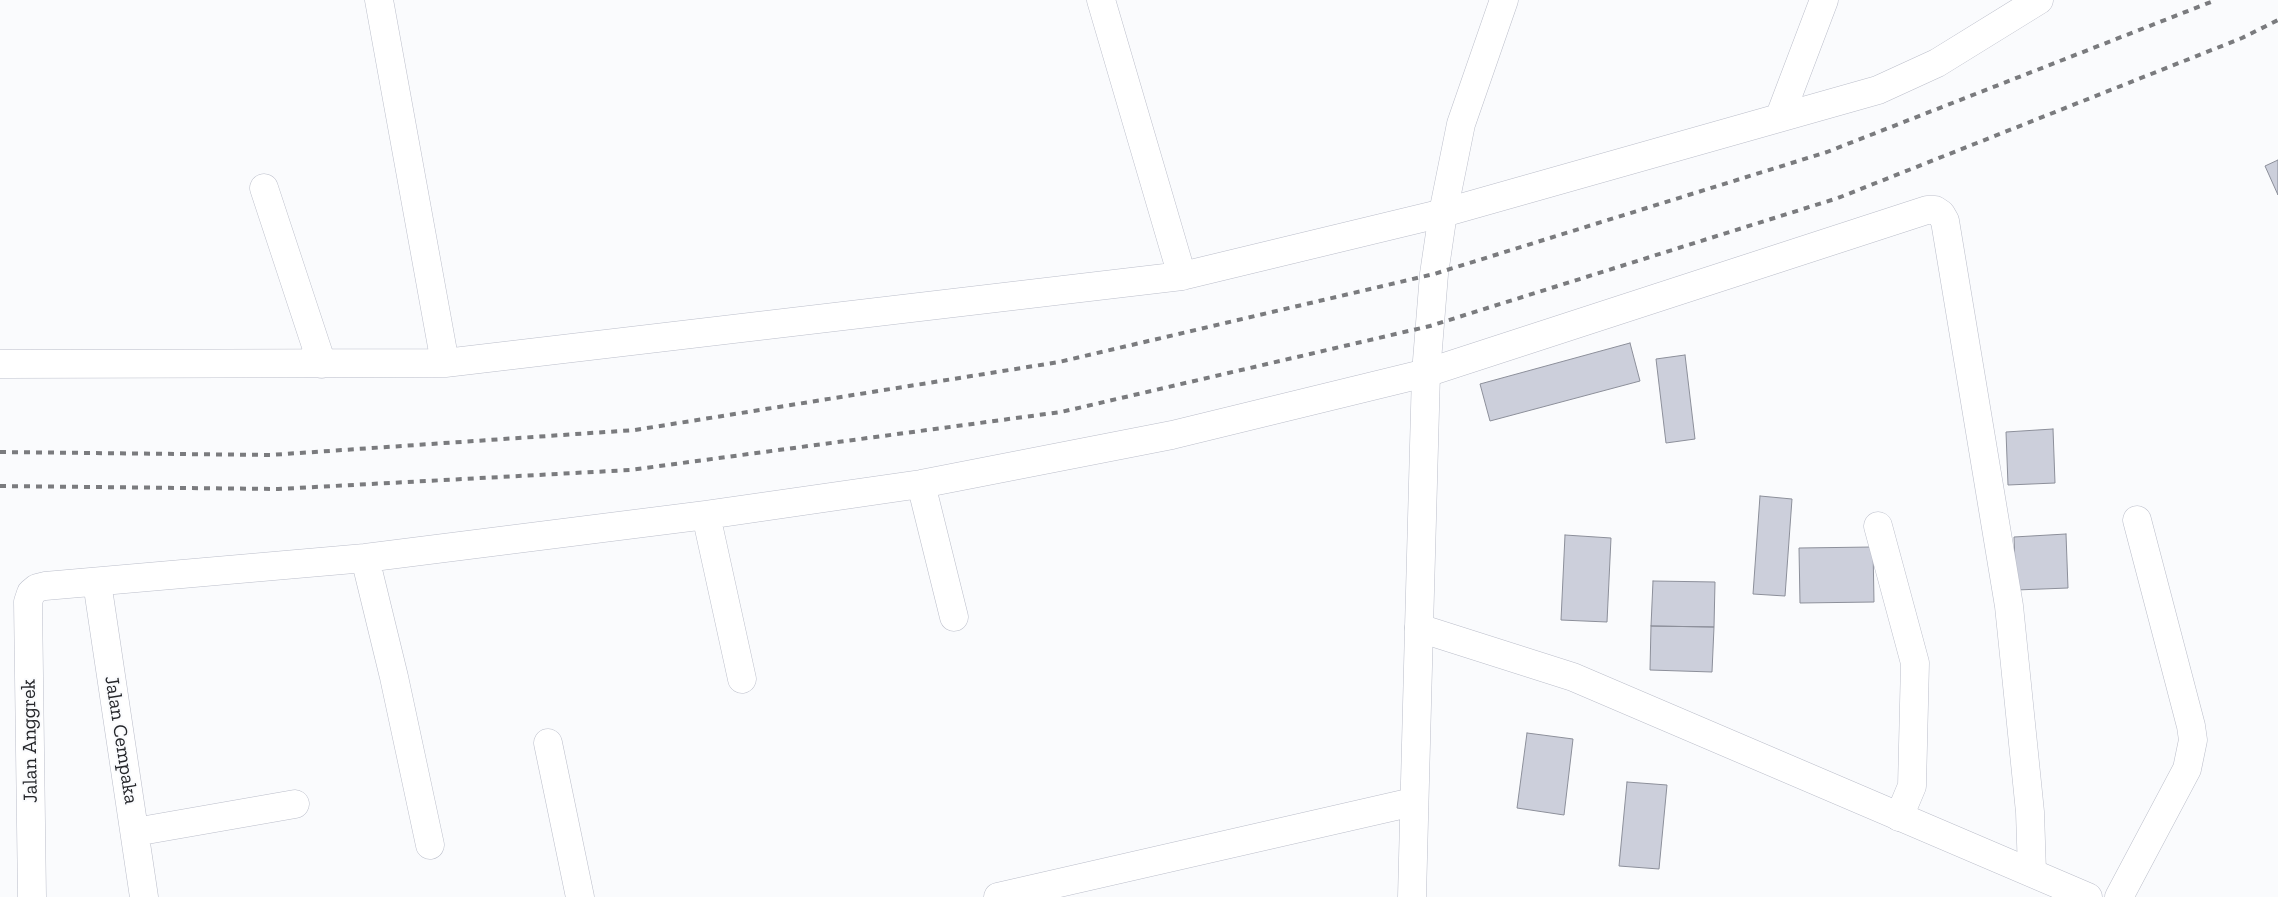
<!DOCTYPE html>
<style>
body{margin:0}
canvas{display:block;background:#fafbfd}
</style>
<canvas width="2278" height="897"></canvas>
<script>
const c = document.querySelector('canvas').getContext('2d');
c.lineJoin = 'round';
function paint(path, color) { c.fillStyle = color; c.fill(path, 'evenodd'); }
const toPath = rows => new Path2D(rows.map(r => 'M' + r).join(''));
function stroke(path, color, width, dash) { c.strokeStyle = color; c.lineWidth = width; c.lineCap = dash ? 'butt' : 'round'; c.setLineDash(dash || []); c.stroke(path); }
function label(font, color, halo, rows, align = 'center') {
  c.font = font + ' "Zilla Slab",serif'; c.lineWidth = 4; c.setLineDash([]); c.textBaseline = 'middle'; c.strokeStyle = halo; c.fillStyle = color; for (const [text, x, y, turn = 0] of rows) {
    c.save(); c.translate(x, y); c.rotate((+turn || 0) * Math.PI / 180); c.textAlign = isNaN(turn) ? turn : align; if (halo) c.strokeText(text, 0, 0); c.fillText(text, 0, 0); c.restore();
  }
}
const building = toPath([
 [2278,160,2278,195,2265,166,2278,160],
 [1630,343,1640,381,1490,421,1480,384,1630,343],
 [1685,355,1695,439,1666,443,1656,359,1685,355],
 [2053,429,2055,483,2008,485,2006,432,2053,429],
 [1760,496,1792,499,1785,596,1753,594,1760,496],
 [2066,534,2068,588,2016,590,2014,537,2066,534],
 [1565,535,1611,538,1607,622,1561,620,1565,535],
 [1873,547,1874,602,1800,603,1799,548,1873,547],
 [1653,581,1715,582,1714,627,1651,626,1653,581],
 [1651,626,1714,627,1712,672,1650,670,1651,626],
 [1527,733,1573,739,1564,815,1517,808,1527,733],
 [1627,782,1667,785,1659,869,1619,866,1627,782]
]);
paint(building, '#cccfdb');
stroke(building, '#8c8f9a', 1);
const minor = toPath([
 [379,0,445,363,1182,276],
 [1101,0,1182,276,1443,213,1878,90,1937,63,2039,0],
 [1780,116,1824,0],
 [264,188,322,364],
 [0,364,445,363],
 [921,484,954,617],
 [706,515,742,679],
 [1878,526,1915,663,1912,786,1899,817],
 [365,558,394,677,430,845],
 [97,582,144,897],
 [548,743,580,897],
 [135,832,295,804],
 [32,897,28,602,31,593,37,588,45,586,365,558,706,515,921,484,1172,435,1426,373,1927,210,1935,210,1941,214,1945,221,2009,606,2030,812,2032,872],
 [998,897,1413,802],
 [1412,897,1419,628],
 [2119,897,2187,769,2193,740,2191,726,2137,520]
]);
const tertiary = toPath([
 [1504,0,1461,124,1443,213,1434,274,1426,373,1419,628,1573,677,2088,897]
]);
stroke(minor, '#bbbeca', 29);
stroke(tertiary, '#bbbeca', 29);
stroke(minor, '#fff', 28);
stroke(tertiary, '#fff', 28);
stroke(toPath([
 [0,452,270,455,635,430,1059,362,1434,274,1827,152,2216,0],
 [0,486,278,489,630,470,1061,412,1430,326,1838,198,2242,38,2278,20]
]), '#7a7b7e', 4, [6, 6]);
label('20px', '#25262a', '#fafbfd', [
 ["Jalan Cempaka",121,740,81],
 ["Jalan Anggrek",30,741,-91]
]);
</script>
